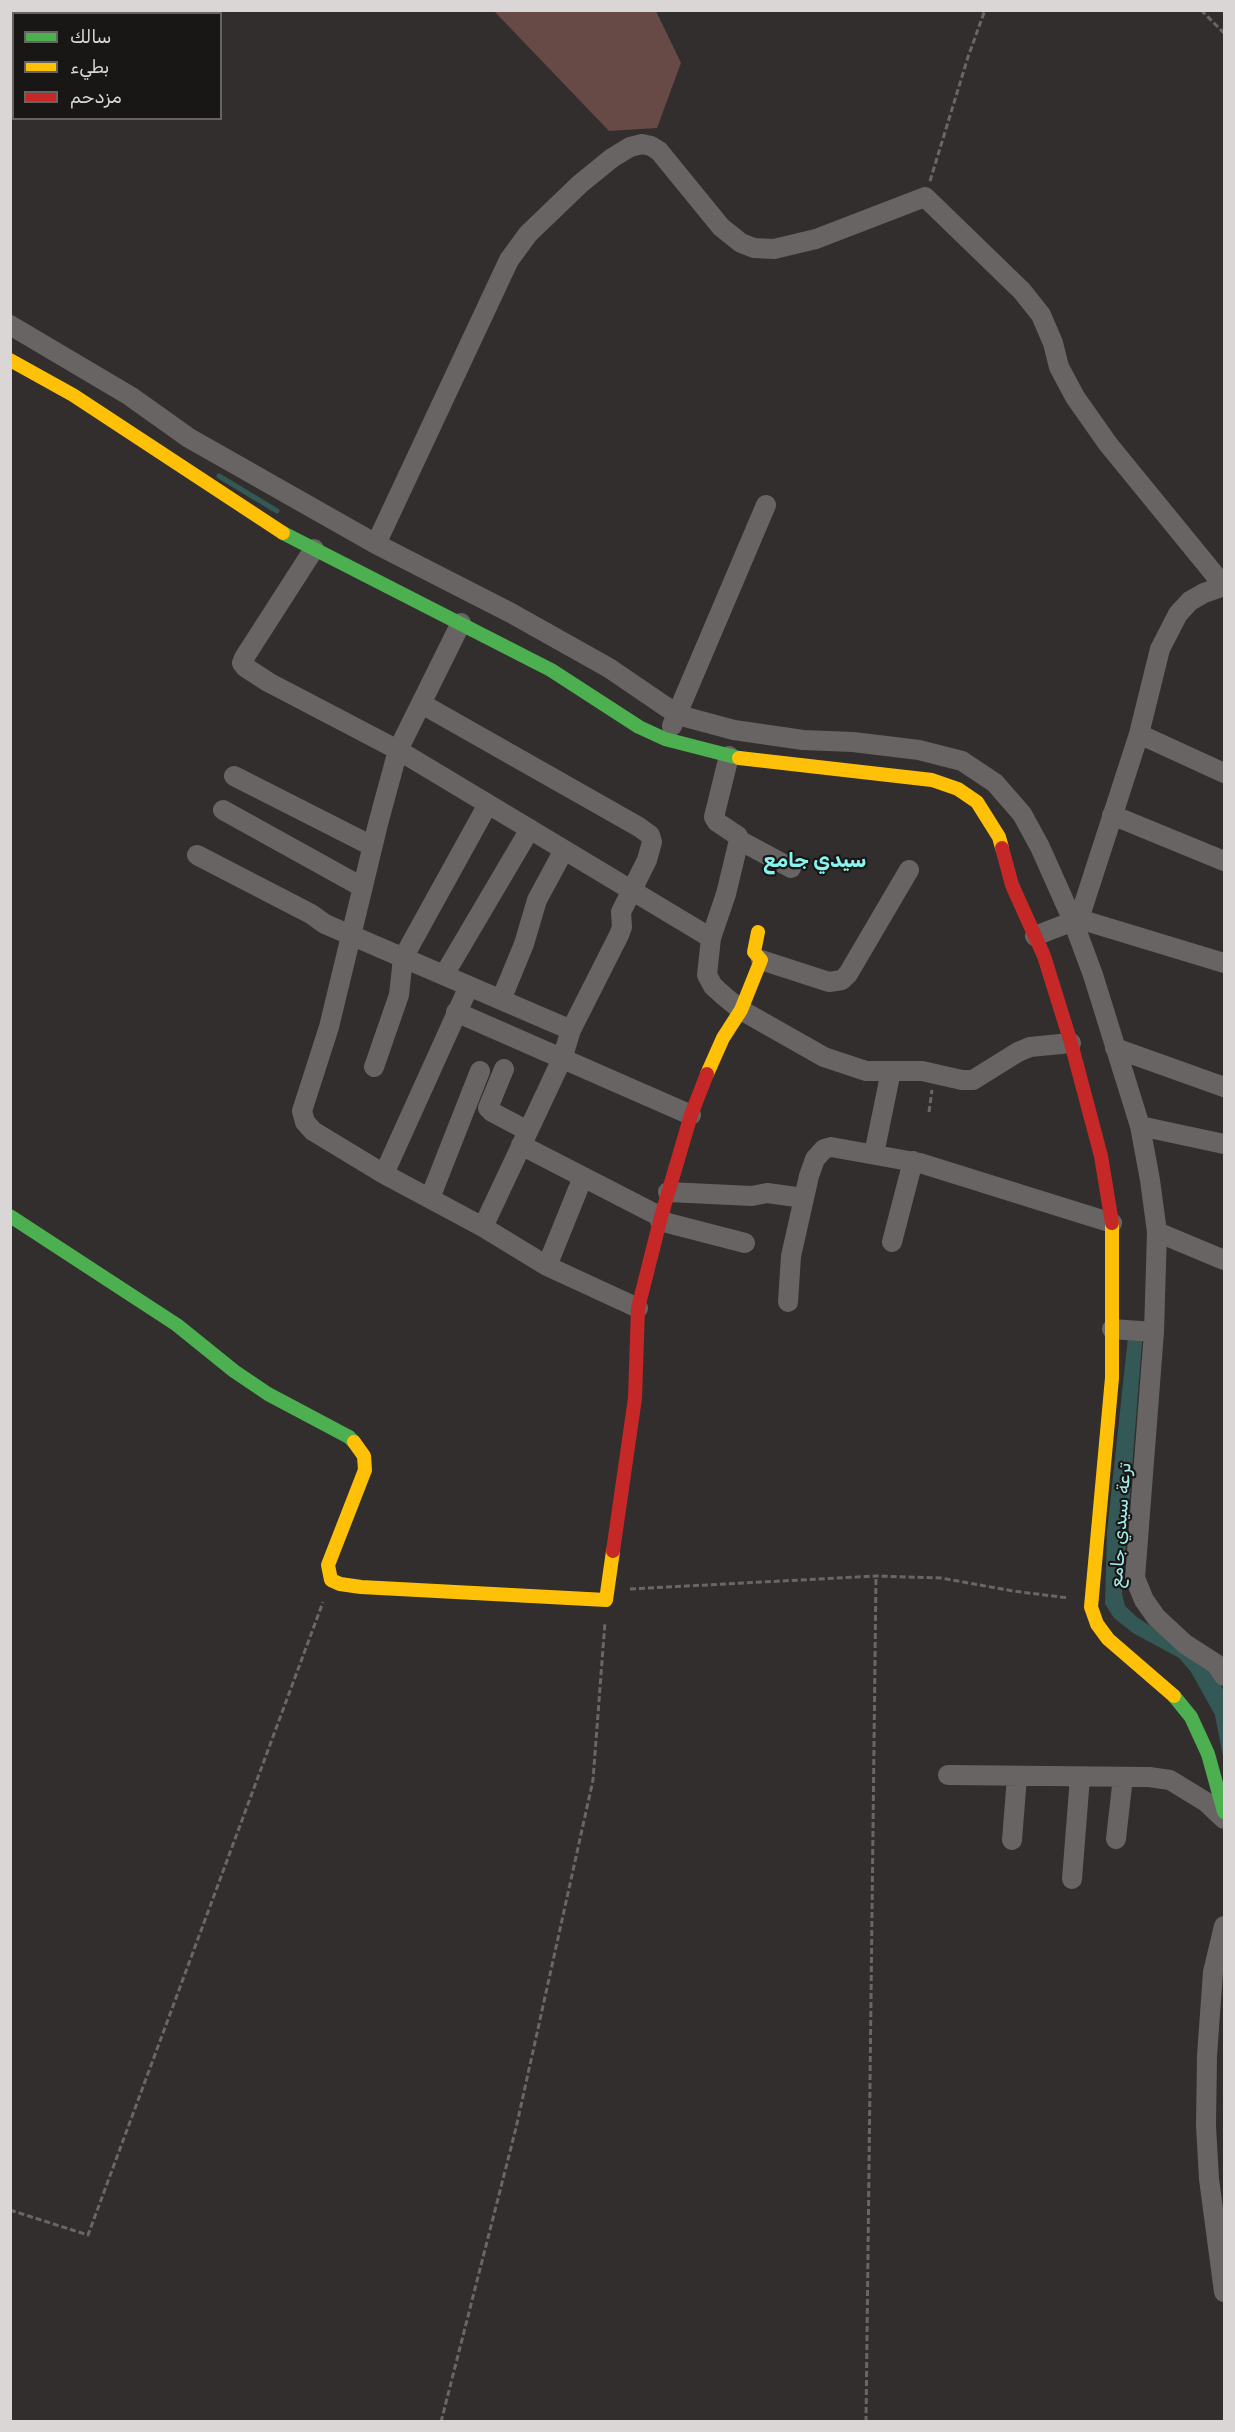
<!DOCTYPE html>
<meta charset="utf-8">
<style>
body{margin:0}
#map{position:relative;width:1235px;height:2432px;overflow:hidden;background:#322e2d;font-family:Rubik,"Noto Sans Arabic",sans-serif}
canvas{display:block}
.frame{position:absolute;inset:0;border:12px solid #dad6d6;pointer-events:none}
.legend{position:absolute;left:12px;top:12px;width:210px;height:108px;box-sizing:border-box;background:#191616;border:2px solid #666363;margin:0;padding:8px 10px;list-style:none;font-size:18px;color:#dad6d6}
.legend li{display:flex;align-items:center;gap:12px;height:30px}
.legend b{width:30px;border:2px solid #666363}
</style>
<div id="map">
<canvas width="1235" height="2432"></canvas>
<div class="frame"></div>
<ul class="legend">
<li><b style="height:8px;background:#4caf50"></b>سالك</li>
<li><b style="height:8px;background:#ffc107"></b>بطيء</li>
<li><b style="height:8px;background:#c62828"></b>مزدحم</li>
</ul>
</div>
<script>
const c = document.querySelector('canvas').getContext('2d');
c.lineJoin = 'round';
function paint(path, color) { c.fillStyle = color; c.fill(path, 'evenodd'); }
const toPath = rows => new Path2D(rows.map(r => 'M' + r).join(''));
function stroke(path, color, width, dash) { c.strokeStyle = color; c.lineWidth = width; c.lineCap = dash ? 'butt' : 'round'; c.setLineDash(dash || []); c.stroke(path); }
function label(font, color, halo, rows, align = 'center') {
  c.font = font + ' Rubik,"Noto Sans Arabic",sans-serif'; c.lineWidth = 4.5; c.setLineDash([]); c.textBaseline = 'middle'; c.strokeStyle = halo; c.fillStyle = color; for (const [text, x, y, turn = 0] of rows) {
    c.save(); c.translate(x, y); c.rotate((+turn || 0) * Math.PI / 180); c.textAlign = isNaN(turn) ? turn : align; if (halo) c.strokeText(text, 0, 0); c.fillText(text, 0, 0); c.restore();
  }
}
paint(toPath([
 [494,11,656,11,681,63,657,128,609,131]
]), '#674946');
paint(toPath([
 [1143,1330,1122,1594,1125,1606,1138,1618,1197,1655,1219,1681,1224,1692,1224,1762,1215,1715,1191,1672,1179,1658,1133,1633,1114,1618,1105,1604,1107,1532,1128,1337]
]), '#345856');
stroke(toPath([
 [219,476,277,511]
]), '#345856', 5);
stroke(toPath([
 [1201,10,1224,33],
 [930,181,968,57,985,10],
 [929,1112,932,1090],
 [630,1589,876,1576,941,1578,1013,1591,1069,1598],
 [10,2210,88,2235,323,1602],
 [441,2422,516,2128,593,1780,605,1622],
 [866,2422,876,1576]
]), '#696766', 3, [6, 3]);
stroke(toPath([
 [10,325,130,396,189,438,376,544,511,613,609,668,678,715,734,730,803,740,853,742,919,750,962,761,995,783,1022,814,1040,847,1073,921,1093,975,1140,1126,1150,1180,1157,1232,1154,1332,1135,1578,1144,1600,1156,1617,1185,1644,1216,1664,1224,1676],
 [376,544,509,260,528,234,580,184,612,158,630,147,642,144,651,146,659,151,721,227,741,243,754,248,774,249,816,239,925,197,1022,291,1041,315,1053,343,1059,367,1075,397,1108,444,1224,586],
 [314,549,244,658,242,663,245,667,268,682,398,750,711,938],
 [461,623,398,750,378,824,329,1027,302,1111,305,1122,313,1131,384,1174,483,1227,547,1266,638,1308],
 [422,704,639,827,650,835,652,842,647,860,621,912,622,927,619,935,571,1030,562,1059,483,1227],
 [672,726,766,505],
 [1139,734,1224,773],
 [729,756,714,817,717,822,738,836,739,840,726,894,711,938,707,975,713,986,724,996,741,1010,824,1057,866,1071,922,1071,962,1080,973,1080,1018,1052,1030,1047,1071,1043],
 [234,776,372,846],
 [223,810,362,887],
 [1112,815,1224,861],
 [739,840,791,868],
 [197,855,311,914,325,924,571,1030],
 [1079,919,1139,734,1160,649,1178,614,1190,601,1204,593,1224,586],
 [1035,936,1079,919,1224,963],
 [761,960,829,982,842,980,848,974,909,870],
 [444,975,530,829],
 [501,1000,524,944,537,900,564,850],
 [456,1012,691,1115],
 [1115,1048,1224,1087],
 [374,1067,399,995,403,958,488,804],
 [504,1069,488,1108,492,1112,528,1131],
 [1140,1126,1224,1144],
 [521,1145,661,1217],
 [874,1154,891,1071],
 [384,1174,469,986],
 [668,1192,752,1196,767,1193,804,1198],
 [430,1198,480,1071],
 [660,1221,745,1243],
 [1157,1232,1224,1260],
 [892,1242,913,1161],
 [547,1266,583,1177],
 [788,1302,791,1256,809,1176,815,1159,824,1149,831,1147,920,1163,1112,1223],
 [1112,1329,1154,1332],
 [948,1775,1149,1777,1170,1780,1206,1802,1224,1819],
 [1116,1839,1123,1777],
 [1012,1840,1017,1777],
 [1072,1879,1080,1777],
 [1224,1926,1213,1972,1207,2056,1206,2126,1209,2179,1224,2292]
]), '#686464', 20);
stroke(toPath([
 [283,533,551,670,639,727,665,739,739,758],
 [10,1216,177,1325,234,1371,268,1394,349,1437,354,1442],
 [1174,1696,1191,1717,1208,1754,1224,1812]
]), '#4caf50', 14);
stroke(toPath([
 [10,360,73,395,283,533],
 [739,758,932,780,958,789,977,802,999,837,1002,848],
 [707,1074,723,1038,741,1010,761,960,754,952,758,932],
 [1112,1223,1112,1378,1091,1607,1097,1624,1108,1639,1174,1696],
 [354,1442,364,1456,365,1470,328,1565,331,1580,340,1584,361,1587,606,1600,613,1551]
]), '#ffc107', 14);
stroke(toPath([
 [1002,848,1012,885,1044,956,1071,1043,1101,1156,1112,1223],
 [613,1551,635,1398,638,1308,661,1217,691,1115,707,1074]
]), '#c62828', 14);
label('italic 18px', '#a2efeb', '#191616', [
 ["ترعة سيدي جامع",1121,1525,-86]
]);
label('bold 20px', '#88f4ef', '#191616', [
 ["سيدي جامع",815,861]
]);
</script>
